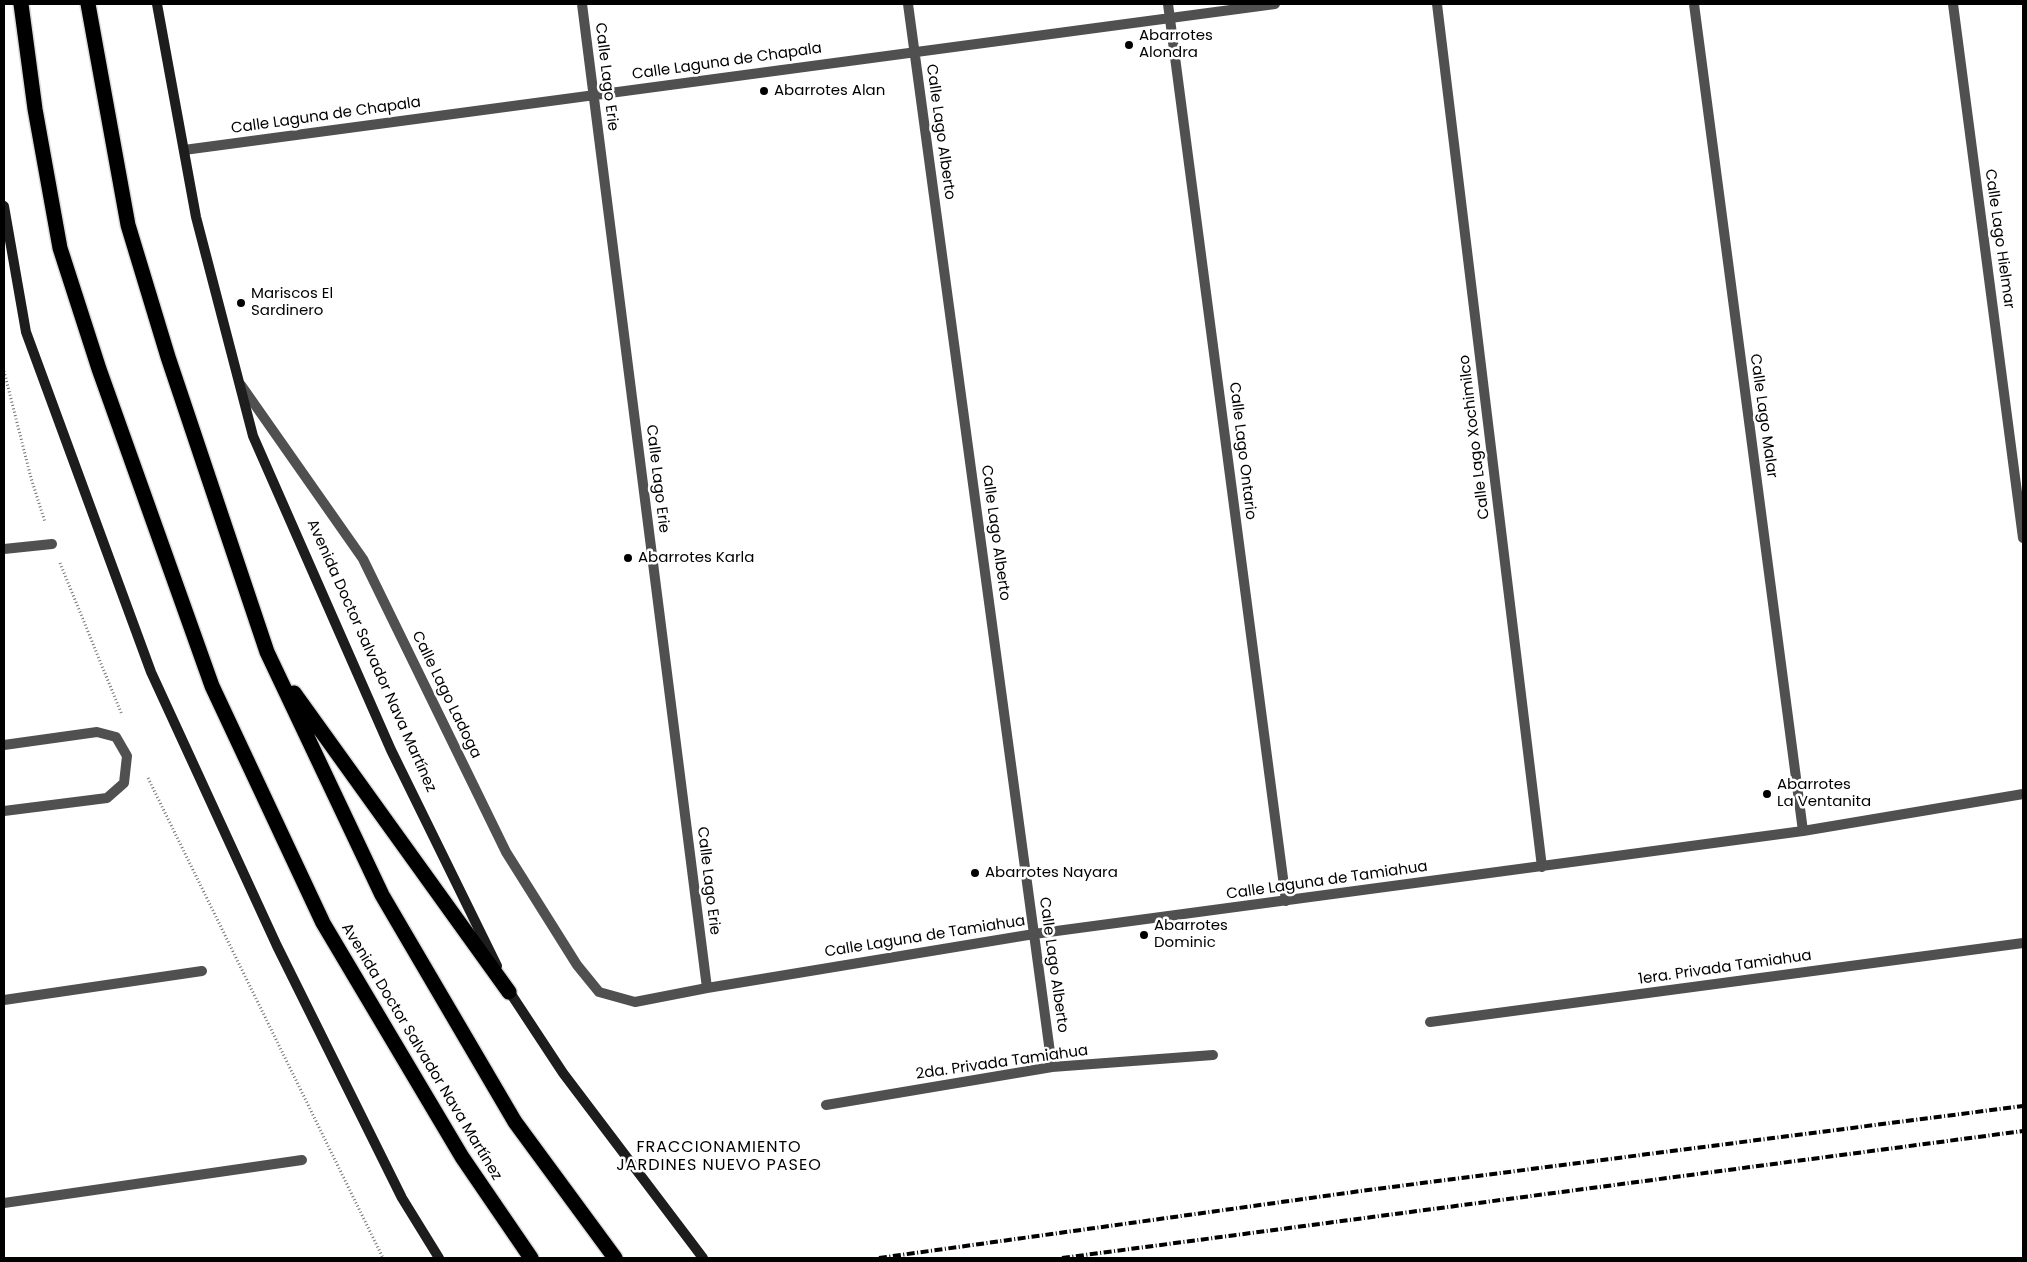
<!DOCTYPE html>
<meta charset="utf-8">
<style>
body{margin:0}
#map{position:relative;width:2027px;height:1262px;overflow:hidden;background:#fff;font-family:Poppins,sans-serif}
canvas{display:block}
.frame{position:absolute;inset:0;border:5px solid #000;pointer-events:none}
</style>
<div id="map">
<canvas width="2027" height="1262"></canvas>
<div class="frame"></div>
</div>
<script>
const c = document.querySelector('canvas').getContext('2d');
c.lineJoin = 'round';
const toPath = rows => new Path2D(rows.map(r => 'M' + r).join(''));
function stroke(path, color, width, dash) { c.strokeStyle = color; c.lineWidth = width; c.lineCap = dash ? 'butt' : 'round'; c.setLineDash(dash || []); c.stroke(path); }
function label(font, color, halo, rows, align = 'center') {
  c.font = font + ' Poppins,sans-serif'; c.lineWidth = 5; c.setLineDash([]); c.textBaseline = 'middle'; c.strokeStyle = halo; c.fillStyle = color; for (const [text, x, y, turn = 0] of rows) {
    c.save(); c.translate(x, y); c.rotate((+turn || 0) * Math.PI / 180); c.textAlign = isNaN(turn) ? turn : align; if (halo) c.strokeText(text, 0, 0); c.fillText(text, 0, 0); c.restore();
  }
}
const motorway = toPath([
 [21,4,35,109,60,248,99,369,212,686,323,923,462,1157,531,1258],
 [88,4,128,225,168,357,267,652,382,895,515,1122,615,1258],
 [294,693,509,992]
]);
stroke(motorway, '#dbdbdb', 18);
stroke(toPath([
 [4,371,31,478,45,522],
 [60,563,122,715],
 [148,778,383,1258]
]), '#727272', 3, [1, 2.5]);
stroke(toPath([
 [582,4,707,988],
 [908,4,1052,1067],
 [1168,4,1286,901],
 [1437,4,1542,867],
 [1694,4,1803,831],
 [1953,4,2023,538],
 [184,150,1275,4],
 [241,385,363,559,506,852,577,965,599,992,635,1002,707,988,1034,934,1803,831,2023,794],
 [4,549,52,544],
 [4,745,97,732,116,737,127,756,124,783,107,798,4,811],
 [4,1000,202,971],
 [1430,1022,2023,943],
 [826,1105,1052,1067,1213,1055],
 [4,1203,302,1160]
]), '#505050', 10);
stroke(toPath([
 [157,4,196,217,253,436,391,750,497,966],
 [4,206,26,332,151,672,277,946,402,1198,439,1258],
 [507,988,563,1073,703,1258]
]), '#1d1d1d', 10);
stroke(motorway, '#000', 15);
stroke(toPath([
 [879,1258,1368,1190,2023,1106],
 [1062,1258,2023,1131]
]), '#000', 4, [8, 2.5, 1, 2.5]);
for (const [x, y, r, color] of [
 [1129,45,5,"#000"],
 [764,91,5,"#000"],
 [241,303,5,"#000"],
 [628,558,5,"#000"],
 [1767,794,5,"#000"],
 [975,873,5,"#000"],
 [1144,935,5,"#000"]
]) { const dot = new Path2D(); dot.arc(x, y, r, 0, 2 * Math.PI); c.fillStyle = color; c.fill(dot); stroke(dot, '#fff', 2); }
label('15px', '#000', '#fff', [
 ["Abarrotes",1139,36],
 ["Alondra",1139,53],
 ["Abarrotes Alan",774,91],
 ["Mariscos El",251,294],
 ["Sardinero",251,311],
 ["Abarrotes Karla",638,558],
 ["Abarrotes",1777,785],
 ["La Ventanita",1777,802],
 ["Abarrotes Nayara",985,873],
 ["Abarrotes",1154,926],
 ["Dominic",1154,943]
], 'left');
label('15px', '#000', '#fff', [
 ["Calle Laguna de Chapala",727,62,-8],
 ["Calle Lago Erie",606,77,83],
 ["Calle Laguna de Chapala",326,116,-8],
 ["Calle Lago Alberto",940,132,82],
 ["Calle Lago Hielmar",1999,239,82],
 ["Calle Lago Malar",1763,416,82],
 ["Calle Lago Xochimilco",1475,437,-97],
 ["Calle Lago Ontario",1242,451,83],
 ["Calle Lago Erie",657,479,83],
 ["Calle Lago Alberto",995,533,82],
 ["Avenida Doctor Salvador Nava Martínez",371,656,66],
 ["Calle Lago Ladoga",446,695,64],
 ["Calle Lago Erie",708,881,83],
 ["Calle Laguna de Tamiahua",1327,881,-8],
 ["Calle Laguna de Tamiahua",925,937,-9],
 ["Calle Lago Alberto",1053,965,82],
 ["1era. Privada Tamiahua",1725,968,-8],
 ["Avenida Doctor Salvador Nava Martínez",421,1052,59],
 ["2da. Privada Tamiahua",1002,1063,-8]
]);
c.letterSpacing = '1px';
label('16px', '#000', '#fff', [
 ["FRACCIONAMIENTO",719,1148],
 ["JARDINES NUEVO PASEO",719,1166]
]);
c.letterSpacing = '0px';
</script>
